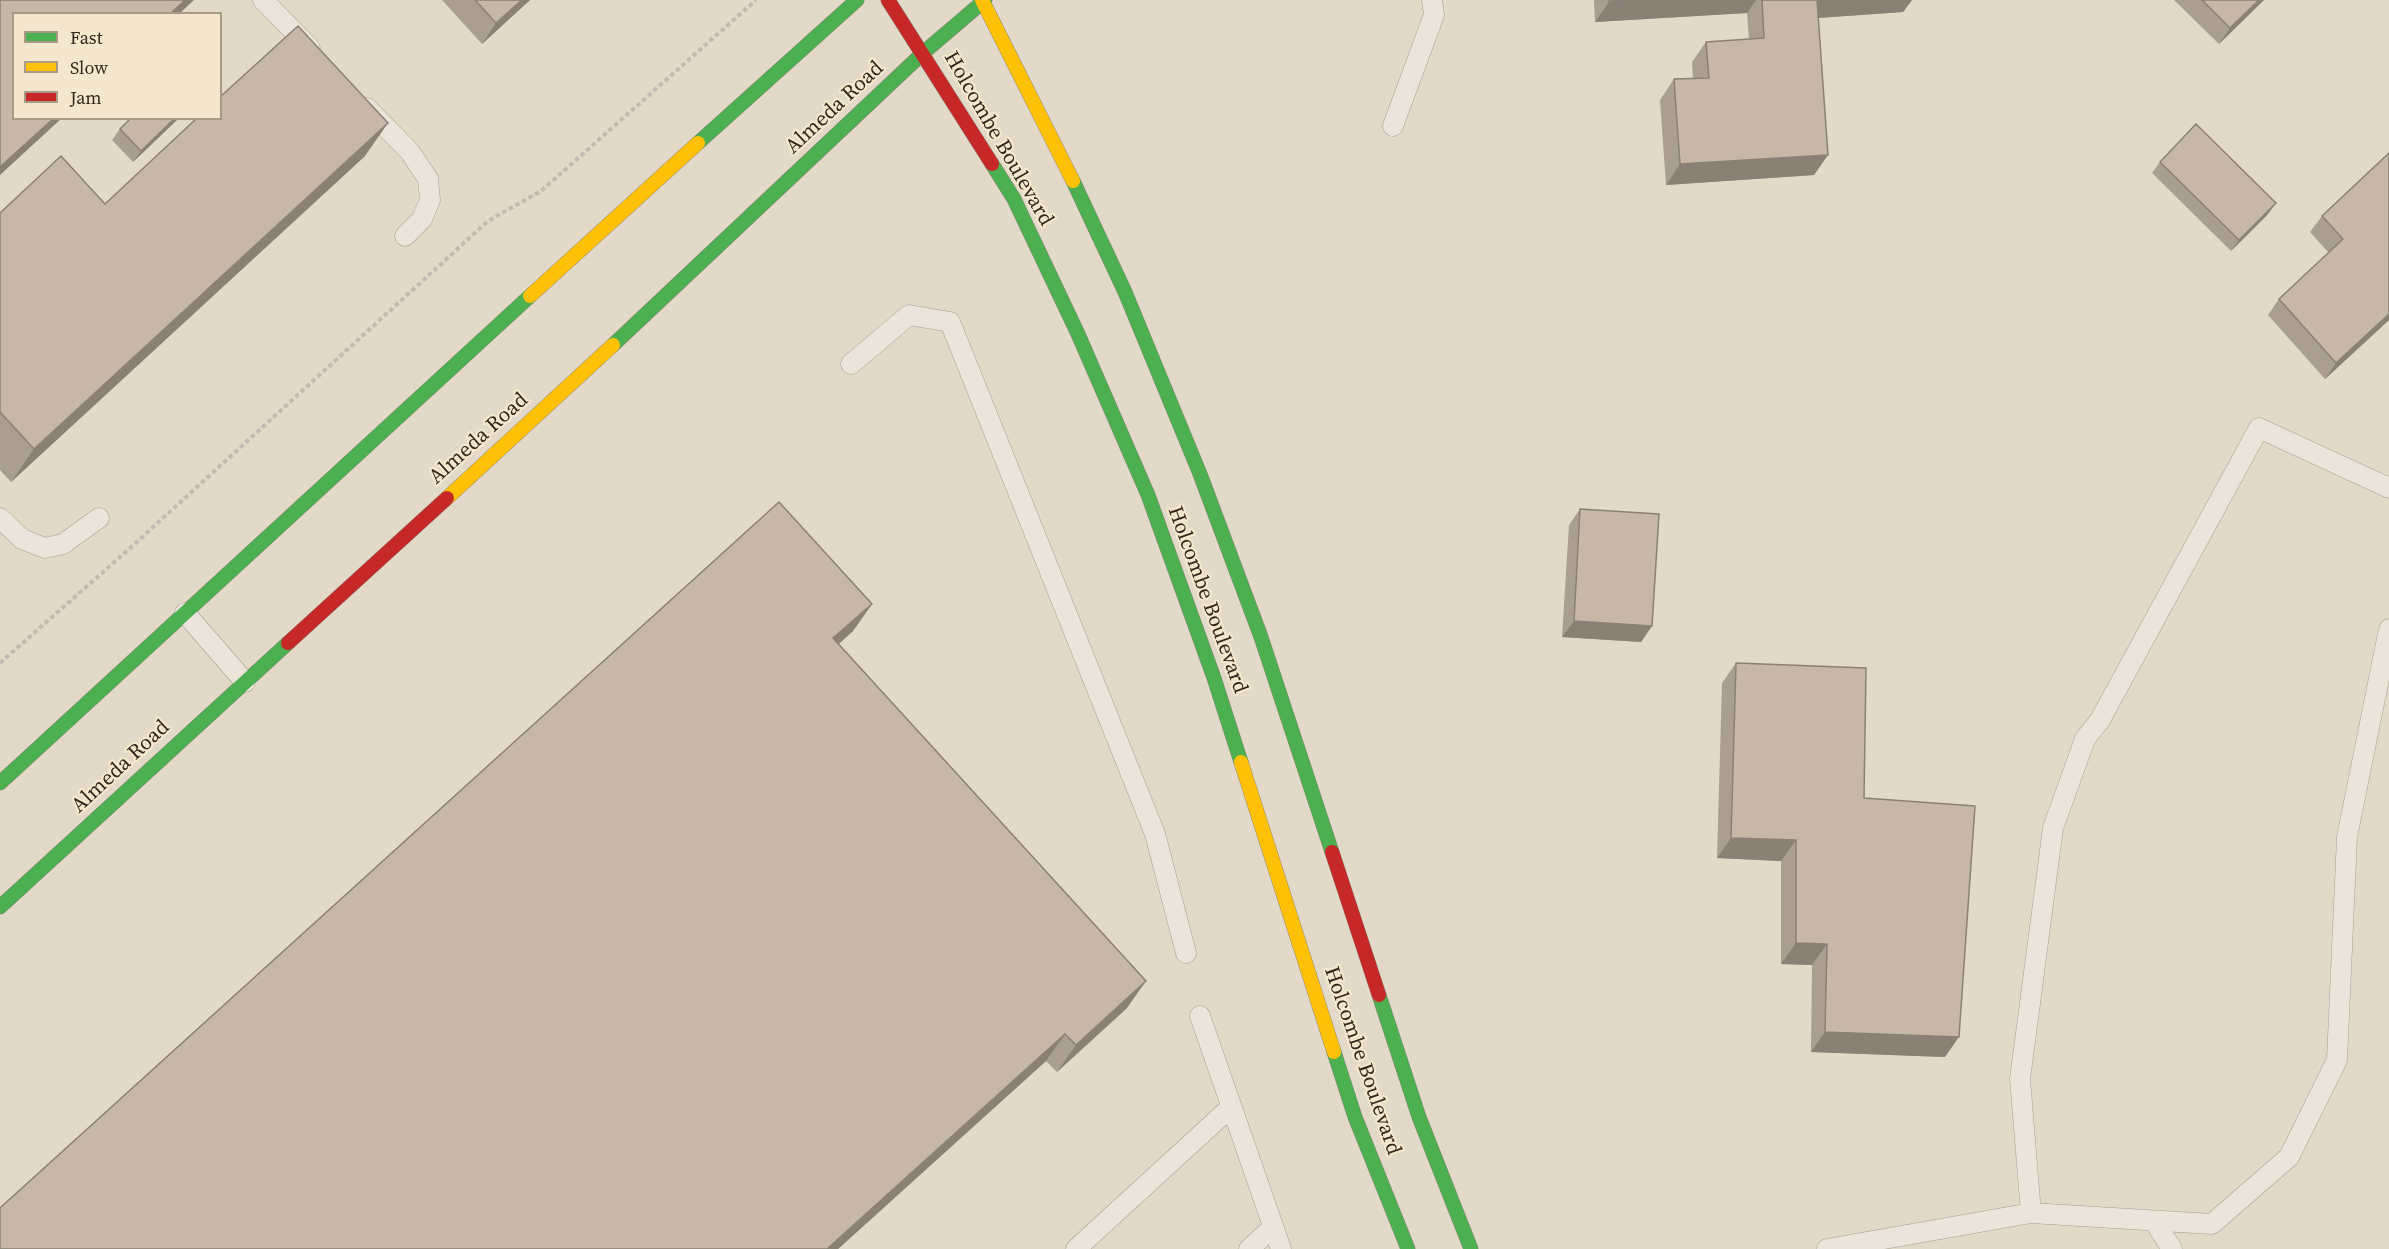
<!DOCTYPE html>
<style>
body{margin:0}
#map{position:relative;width:2389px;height:1249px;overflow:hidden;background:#e2d9c8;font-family:"Source Serif 4",serif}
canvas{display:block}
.legend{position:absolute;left:12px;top:12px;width:210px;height:108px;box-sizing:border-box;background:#f4e7cd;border:2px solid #a79a86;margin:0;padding:8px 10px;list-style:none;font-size:18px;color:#34261c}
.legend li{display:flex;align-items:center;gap:12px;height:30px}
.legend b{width:30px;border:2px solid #a79a86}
</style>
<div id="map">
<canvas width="2389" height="1249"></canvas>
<ul class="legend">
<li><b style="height:8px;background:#4caf50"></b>Fast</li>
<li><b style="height:8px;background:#ffc107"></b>Slow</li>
<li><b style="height:8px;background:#c62828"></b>Jam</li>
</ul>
</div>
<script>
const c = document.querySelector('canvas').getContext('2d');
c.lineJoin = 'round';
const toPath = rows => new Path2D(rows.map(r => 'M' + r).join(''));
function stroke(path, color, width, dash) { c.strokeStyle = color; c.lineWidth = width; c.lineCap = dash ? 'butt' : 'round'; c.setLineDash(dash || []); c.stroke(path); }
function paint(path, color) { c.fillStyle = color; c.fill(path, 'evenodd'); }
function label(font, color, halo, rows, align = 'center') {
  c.font = font + ' "Source Serif 4",serif'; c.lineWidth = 4.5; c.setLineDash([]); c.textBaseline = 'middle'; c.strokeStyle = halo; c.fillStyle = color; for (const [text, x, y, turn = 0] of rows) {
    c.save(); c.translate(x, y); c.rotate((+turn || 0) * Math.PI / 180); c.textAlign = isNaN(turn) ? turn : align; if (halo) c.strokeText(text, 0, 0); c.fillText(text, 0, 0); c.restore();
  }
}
const lane = toPath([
 [263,0,310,48],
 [367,108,410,152,428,179,430,200,422,219,405,236],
 [1393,126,1434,15,1432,0],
 [851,364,909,315,950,322,1155,834,1186,953],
 [0,518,22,539,45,548,63,544,99,518],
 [185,613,245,682],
 [1200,1016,1281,1249],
 [2031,1213,2020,1079,2053,828,2085,739,2100,720,2259,428,2389,488],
 [2154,1221,2172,1249],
 [1076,1249,1231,1107],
 [1249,1249,1273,1227],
 [1827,1249,2031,1213,2212,1224,2289,1157,2337,1060,2347,837,2389,629]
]);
const fast = toPath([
 [698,143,857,0],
 [992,164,1014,199,1078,334,1148,495,1214,678,1241,762],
 [1073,181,1125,292,1200,474,1261,637,1332,852],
 [613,345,923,53,985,0],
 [0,783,530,296],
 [0,907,288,643],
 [1379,995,1419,1117,1471,1249],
 [1334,1052,1355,1117,1408,1249]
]);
const slow = toPath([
 [982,0,1073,181],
 [530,296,698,143],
 [447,498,613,345],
 [1241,762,1334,1052]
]);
const jam = toPath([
 [888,0,992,164],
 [288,643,447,498],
 [1332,852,1379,995]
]);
stroke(lane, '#a69e92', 21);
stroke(fast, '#8c8479', 15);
stroke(slow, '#8c8479', 15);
stroke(jam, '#8c8479', 15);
stroke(toPath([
 [0,663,128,550,488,221,541,191,756,0]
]), '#c2bbb2', 4, [4.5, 3]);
stroke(lane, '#eae4da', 20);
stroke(fast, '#4caf50', 14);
stroke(slow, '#ffc107', 14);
stroke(jam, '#c62828', 14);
paint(toPath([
 [442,0,530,0,482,44],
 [1594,0,1912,0,1903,12,1818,18,1814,175,1666,185,1660,100,1674,79,1693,78,1692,62,1706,42,1749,39,1747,13,1595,22],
 [2174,0,2264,0,2219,44],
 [131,118,179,118,133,162,112,140,120,129],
 [2389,153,2389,320,2325,379,2268,315,2279,299,2329,253,2310,232,2322,216],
 [365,156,11,482,0,470,0,213,105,204],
 [2160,162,2268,214,2231,251,2152,173],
 [1580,509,1652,626,1641,642,1562,637,1569,525],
 [872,604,853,631,839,644,1127,1008,1057,1072,1046,1061,838,1249,0,1249],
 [1736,663,1864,798,1945,1057,1811,1052,1812,965,1781,964,1781,861,1717,858,1722,683]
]), '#aa9d91');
paint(toPath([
 [185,0,194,0,179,14,170,14],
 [522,0,530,0,482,44,496,23],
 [1634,0,1756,0,1747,13,1595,22,1609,2],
 [1816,0,1912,0,1903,12,1803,19],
 [2259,0,2264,0,2219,44,2230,28],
 [54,118,62,118,0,175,0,167],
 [175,118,179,118,133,162,141,151],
 [388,123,365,156,11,482,34,449],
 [1828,155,1814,175,1666,185,1680,164],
 [2276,203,2268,214,2231,251,2239,240],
 [2389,314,2389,320,2325,379,2336,363],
 [872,604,853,631,814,665,833,638],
 [1574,621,1652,626,1641,642,1562,637],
 [1731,838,1796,840,1781,861,1717,858],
 [1796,943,1827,944,1812,965,1781,964],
 [1146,981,1127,1008,1057,1072,1076,1045],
 [1825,1032,1959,1037,1945,1057,1811,1052],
 [1065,1034,1046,1061,838,1249,827,1249]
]), '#8b8076');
const building = toPath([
 [0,0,185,0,170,14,14,14,14,118,54,118,0,167,0,0],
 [475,0,522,0,496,23,475,0],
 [1609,0,1634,0,1609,2,1609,0],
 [1762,0,1817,0,1828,155,1680,164,1674,79,1709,78,1706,42,1764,38,1762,0],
 [2202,0,2259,0,2230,28,2202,0],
 [298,26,388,123,34,449,0,412,0,213,61,156,105,204,197,118,220,118,220,97,298,26],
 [131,118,175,118,141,151,120,129,131,118],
 [2196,124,2276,203,2239,240,2160,162,2196,124],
 [2389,153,2389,314,2336,363,2279,299,2343,239,2322,216,2389,153],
 [779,502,872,604,833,638,1146,981,1076,1045,1065,1034,827,1249,0,1249,0,1208,779,502],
 [1580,509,1659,514,1652,626,1574,621,1580,509],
 [1736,663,1866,668,1864,798,1975,806,1959,1037,1825,1032,1827,944,1796,943,1796,840,1731,838,1736,663]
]);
paint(building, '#c6b7a9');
stroke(building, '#8b8076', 1.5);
label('21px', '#34261c', '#f4e7cd', [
 ["Almeda Road",835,108,-43],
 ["Holcombe Boulevard",998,139,60],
 ["Almeda Road",479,439,-42],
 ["Holcombe Boulevard",1207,600,70],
 ["Almeda Road",121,767,-43],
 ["Holcombe Boulevard",1362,1061,71]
]);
</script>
